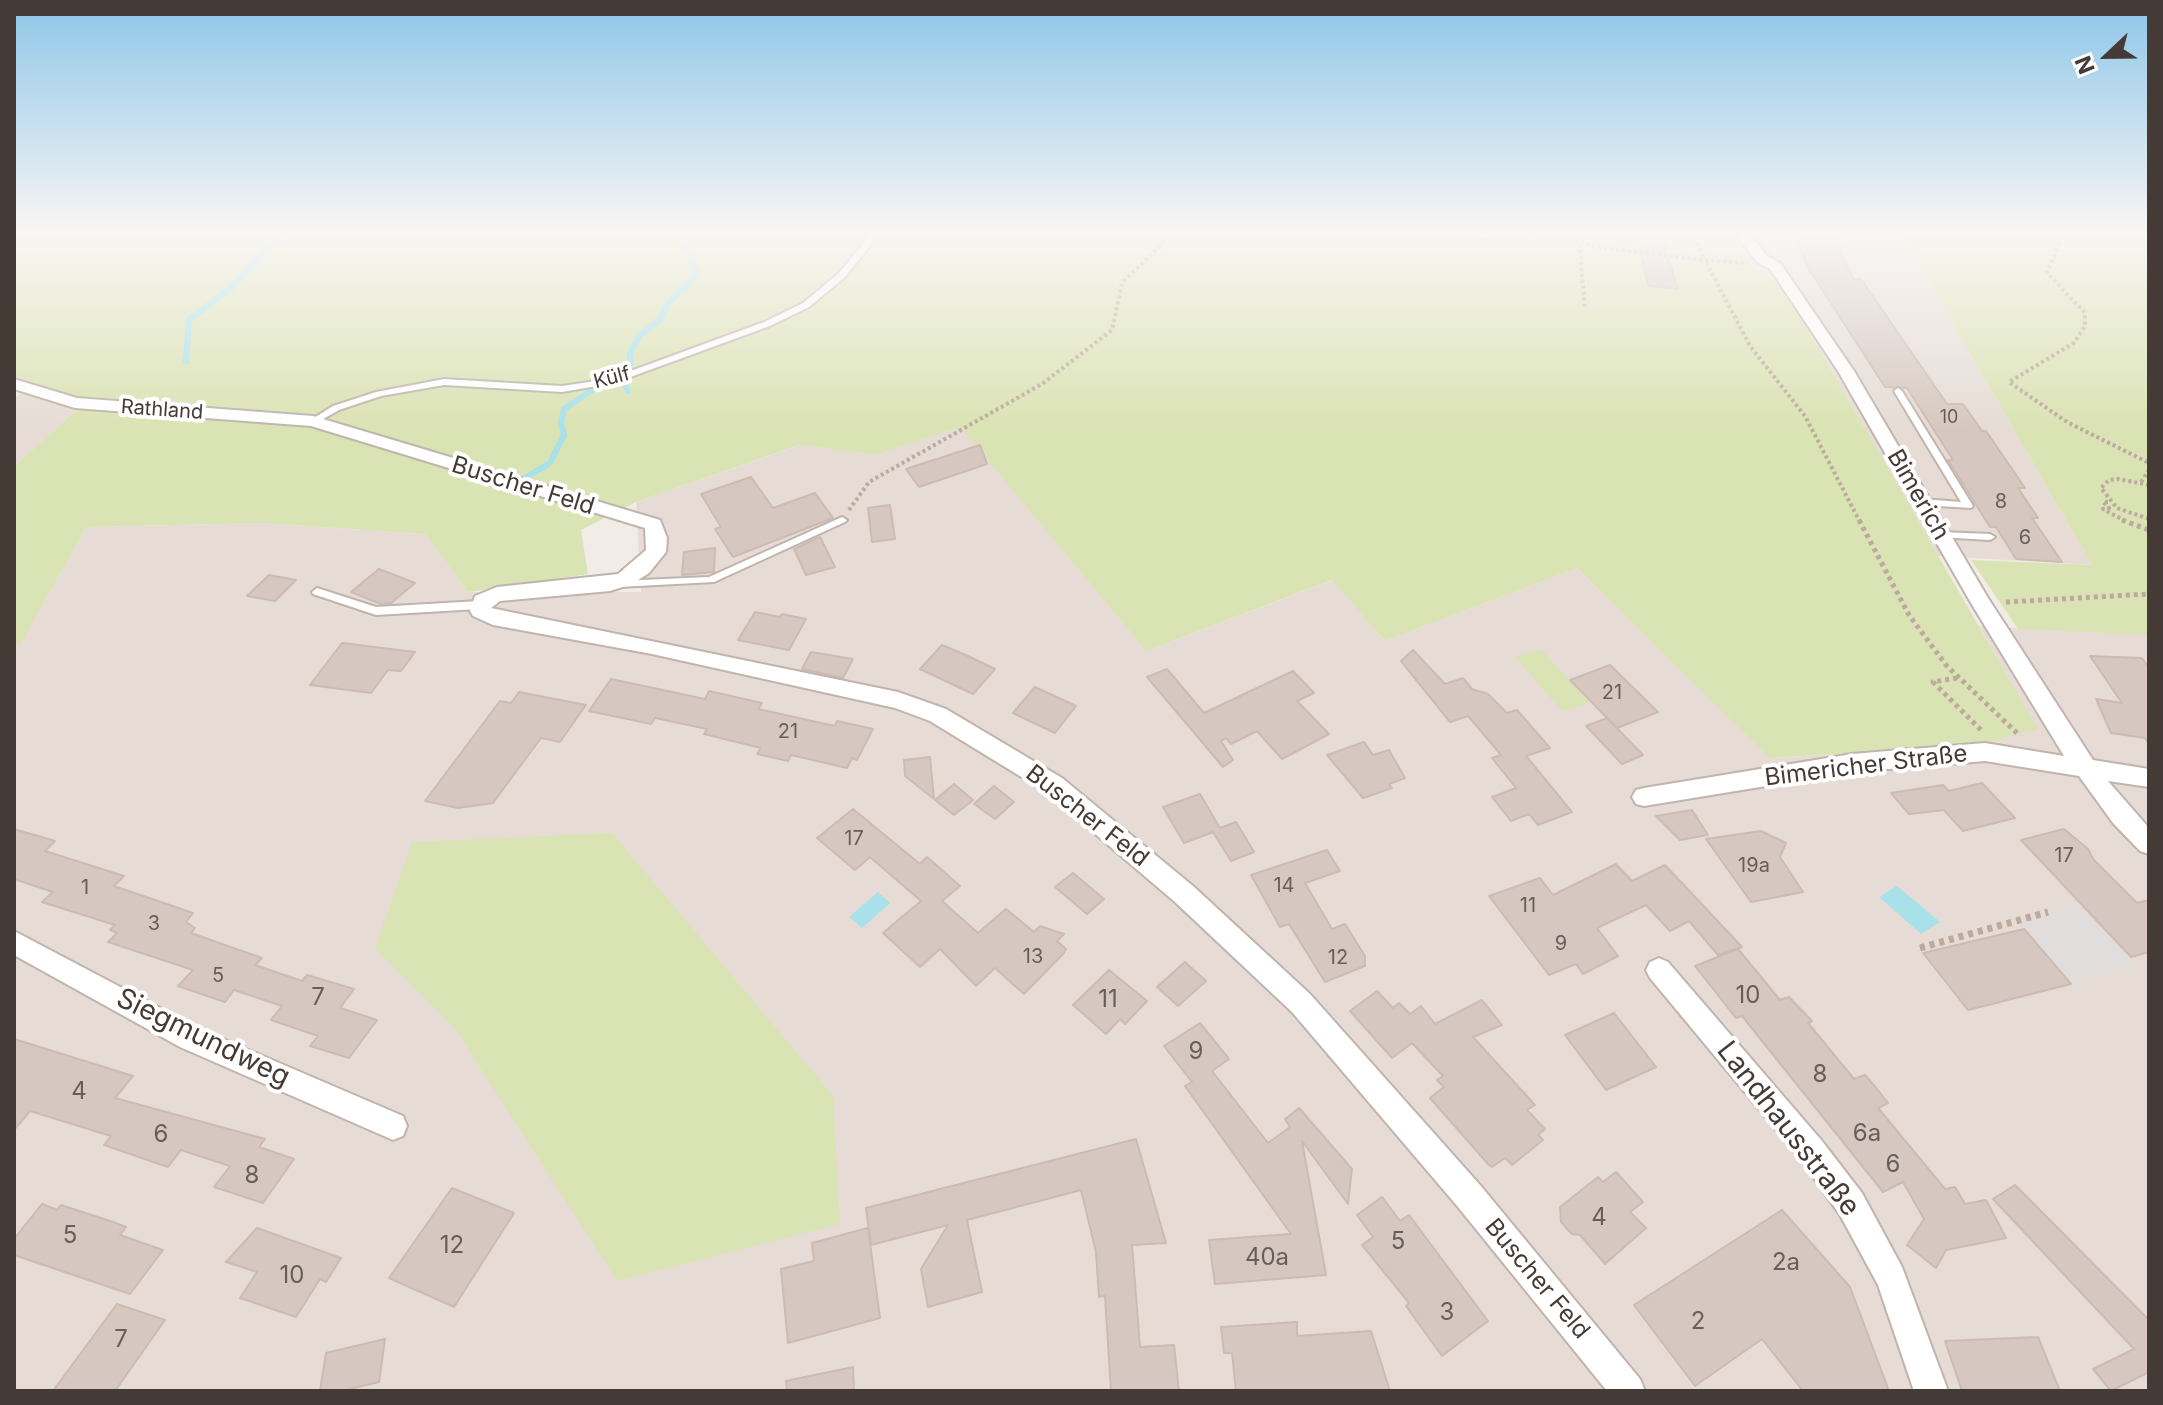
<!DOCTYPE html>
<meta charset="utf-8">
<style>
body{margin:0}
#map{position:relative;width:2163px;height:1405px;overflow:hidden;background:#f2ece7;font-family:Inter,sans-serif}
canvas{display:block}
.frame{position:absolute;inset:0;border:16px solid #443b37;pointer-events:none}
.north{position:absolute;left:2067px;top:16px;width:80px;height:80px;-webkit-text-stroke:6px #fff;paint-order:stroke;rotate:248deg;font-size:22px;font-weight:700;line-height:32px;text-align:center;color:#443b37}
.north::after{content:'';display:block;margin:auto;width:28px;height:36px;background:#443b37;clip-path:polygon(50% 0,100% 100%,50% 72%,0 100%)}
</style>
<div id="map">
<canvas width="2163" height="1405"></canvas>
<div class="frame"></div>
<div class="north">N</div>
</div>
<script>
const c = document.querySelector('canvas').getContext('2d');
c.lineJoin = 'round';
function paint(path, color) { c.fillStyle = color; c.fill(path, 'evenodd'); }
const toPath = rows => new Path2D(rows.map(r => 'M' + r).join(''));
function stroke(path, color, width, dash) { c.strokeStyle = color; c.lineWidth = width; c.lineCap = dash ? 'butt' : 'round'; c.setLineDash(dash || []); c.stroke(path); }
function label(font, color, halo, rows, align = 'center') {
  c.font = font + ' Inter,sans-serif'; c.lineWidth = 8; c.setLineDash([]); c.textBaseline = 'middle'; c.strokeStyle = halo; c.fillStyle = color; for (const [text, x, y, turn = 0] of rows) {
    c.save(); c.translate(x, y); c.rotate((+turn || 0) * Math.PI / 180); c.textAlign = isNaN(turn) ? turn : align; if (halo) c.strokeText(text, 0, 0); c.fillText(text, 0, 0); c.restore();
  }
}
paint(toPath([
 [1730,232,1900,232,2092,565,1938,556,1778,278,1753,266],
 [23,392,79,408,14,466,14,398],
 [960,426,1146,651,1333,580,1385,641,1577,568,1771,758,1979,745,2037,729,1979,626,2149,635,2149,1391,14,1391,14,641,20,644,86,527,262,523,425,534,468,592,641,592,636,502,800,445,876,455]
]), '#e6dcd5');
paint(toPath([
 [14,232,1470,232,1489,238,1487,232,1730,232,1753,266,1778,278,2038,729,1979,745,1770,758,1577,568,1385,641,1332,580,1146,651,960,427,876,455,799,445,636,502,581,530,588,574,468,592,425,534,262,523,86,527,20,645,14,641,14,466,79,408,82,399,14,376],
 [1900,232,2149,232,2149,635,2018,629,1971,560,2092,565],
 [1541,649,1589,703,1563,712,1515,657],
 [612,833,833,1096,840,1224,617,1281,454,1027,375,948,412,842]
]), '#dae3b3');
paint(toPath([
 [2079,903,2137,965,2071,983,2019,923]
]), '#e0dddc');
paint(toPath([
 [1897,886,1940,922,1921,934,1879,897],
 [878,892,890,903,862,928,849,917]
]), '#a8e1ea');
stroke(toPath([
 [186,361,189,320,231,288,282,232],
 [630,365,630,354,639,336,661,319,668,303,697,275,681,232],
 [525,478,550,463,564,435,561,423,564,409,592,390,622,379,628,391]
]), '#a8e1ea', 6);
const building = toPath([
 [1794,232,1834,234,1853,279,1861,279,1947,404,1963,404,1982,431,1986,431,2025,488,2018,488,2038,518,2032,518,2062,562,2016,559,1996,527,1990,527,1948,460,1953,460,1907,388,1885,387,1807,266,1794,232],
 [1637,236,1662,238,1678,289,1648,286,1637,236],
 [980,445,987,464,919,487,906,469,980,445],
 [751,477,773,508,815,493,833,518,733,557,715,529,721,527,701,494,751,477],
 [890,505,895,539,872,542,868,508,890,505],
 [820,537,835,567,806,575,794,549,820,537],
 [715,548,714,572,682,575,684,552,715,548],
 [379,569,415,583,391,603,381,604,351,592,379,569],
 [269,575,296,580,275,601,247,596,269,575],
 [755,612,780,617,782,614,806,619,789,650,738,640,755,612],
 [342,643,415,652,401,671,388,670,371,693,310,685,342,643],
 [942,645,968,656,995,669,973,694,920,669,942,645],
 [1413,650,1445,684,1463,678,1472,689,1488,694,1507,713,1517,710,1550,748,1526,756,1572,812,1538,825,1529,814,1511,821,1492,797,1516,788,1492,758,1501,755,1468,716,1450,722,1401,661,1413,650],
 [811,652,853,659,843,678,802,669,811,652],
 [2090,656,2142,658,2149,668,2149,744,2145,738,2111,733,2096,699,2122,703,2090,656],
 [1610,665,1658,712,1617,728,1570,680,1610,665],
 [1167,669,1204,713,1293,671,1314,693,1297,701,1329,734,1282,759,1257,731,1231,744,1226,738,1221,741,1233,760,1223,767,1147,677,1167,669],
 [611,679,705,699,709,691,762,703,758,709,835,726,837,721,873,729,857,760,852,758,847,768,791,755,788,761,757,754,761,748,704,734,707,729,655,718,651,724,589,711,611,679],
 [1035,687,1076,706,1055,733,1013,713,1035,687],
 [519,692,586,705,560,742,541,738,493,803,458,808,425,801,500,701,511,703,519,692],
 [1607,718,1643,755,1622,764,1586,726,1607,718],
 [1364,742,1373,755,1389,750,1405,778,1389,784,1392,788,1363,798,1327,755,1364,742],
 [930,757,934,799,905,776,904,760,930,757],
 [1982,783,2015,818,1963,831,1944,810,1909,814,1891,793,1943,785,1949,791,1982,783],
 [954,784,973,800,954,815,935,800,954,784],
 [994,786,1014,802,995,819,974,804,994,786],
 [1200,794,1220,828,1236,822,1254,852,1231,861,1213,832,1184,843,1163,807,1200,794],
 [853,809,920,864,927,857,960,886,942,901,978,933,1006,909,1034,932,1040,926,1064,934,1057,941,1066,949,1064,953,1024,994,995,968,976,986,940,949,920,967,883,933,921,901,870,857,855,870,817,838,853,809],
 [1692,810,1708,835,1680,840,1656,816,1692,810],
 [14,829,55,841,45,851,124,876,114,886,193,913,186,922,195,928,191,933,262,958,255,965,302,981,307,975,354,989,340,1008,377,1020,349,1058,310,1046,318,1036,271,1020,282,1006,234,990,225,1002,178,986,193,970,108,942,117,933,110,930,115,925,42,902,53,892,14,879,14,829],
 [2064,829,2088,849,2093,859,2137,903,2149,900,2149,952,2131,957,2021,840,2064,829],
 [1761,831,1786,843,1780,857,1803,892,1751,902,1706,839,1761,831],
 [1327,850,1340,871,1305,883,1332,929,1345,924,1365,956,1365,966,1325,982,1289,924,1280,927,1251,875,1327,850],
 [1616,864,1632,881,1665,865,1742,947,1718,955,1689,921,1670,931,1646,905,1597,928,1618,956,1583,974,1576,964,1549,975,1489,896,1540,878,1553,895,1616,864],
 [1073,873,1104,899,1087,914,1055,887,1073,873],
 [2024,929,2071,984,1968,1010,1923,953,2024,929],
 [1738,949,1780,1000,1789,997,1812,1021,1808,1023,1854,1079,1865,1075,1877,1089,1888,1103,1878,1108,1945,1189,1955,1187,1965,1204,1986,1200,2006,1238,1946,1250,1936,1268,1907,1245,1924,1219,1903,1182,1883,1192,1742,1016,1736,1018,1695,966,1738,949],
 [1185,962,1206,981,1178,1006,1157,987,1185,962],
 [1109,970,1147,1001,1125,1024,1120,1019,1106,1034,1073,1005,1109,970],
 [1377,991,1393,1008,1399,1003,1410,1014,1421,1006,1435,1024,1482,1000,1502,1025,1473,1037,1535,1105,1527,1110,1545,1129,1538,1135,1543,1140,1512,1165,1505,1158,1492,1167,1489,1165,1430,1098,1444,1087,1437,1080,1443,1076,1412,1043,1392,1058,1350,1011,1377,991],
 [1614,1013,1656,1067,1606,1090,1565,1035,1614,1013],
 [1200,1023,1229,1059,1212,1071,1268,1143,1290,1127,1285,1119,1299,1108,1352,1169,1348,1204,1302,1141,1326,1275,1215,1284,1209,1240,1291,1234,1185,1086,1192,1082,1164,1046,1200,1023],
 [14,1039,133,1076,115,1098,265,1139,259,1147,294,1159,263,1203,214,1187,230,1166,181,1150,168,1167,104,1145,111,1136,30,1111,14,1130,14,1039],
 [1136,1139,1166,1243,1132,1245,1140,1347,1174,1345,1179,1391,1111,1391,1105,1296,1099,1297,1096,1252,1081,1190,967,1220,982,1292,928,1307,921,1269,948,1225,871,1245,866,1208,1136,1139],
 [1616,1172,1643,1202,1630,1212,1646,1228,1605,1264,1580,1235,1572,1234,1561,1222,1560,1207,1598,1177,1603,1182,1616,1172],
 [2015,1185,2149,1320,2149,1372,2111,1391,2093,1369,2134,1349,1993,1199,2015,1185],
 [452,1188,514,1213,454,1307,389,1278,452,1188],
 [1382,1197,1400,1221,1409,1215,1488,1321,1442,1356,1406,1306,1409,1303,1362,1245,1373,1237,1357,1215,1382,1197],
 [42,1204,57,1210,61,1205,113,1222,126,1227,120,1235,163,1250,130,1294,14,1255,14,1239,42,1204],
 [1782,1210,1850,1287,1889,1391,1803,1391,1762,1339,1695,1386,1634,1305,1782,1210],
 [257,1228,341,1258,326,1282,320,1279,296,1317,240,1298,257,1272,226,1262,257,1228],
 [868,1228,880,1318,788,1343,781,1269,814,1261,812,1243,868,1228],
 [117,1304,165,1320,115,1391,53,1391,117,1304],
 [1297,1322,1297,1336,1371,1331,1390,1391,1236,1391,1232,1353,1224,1353,1221,1327,1297,1322],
 [2038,1337,2060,1391,1962,1391,1945,1341,2038,1337],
 [385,1339,379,1382,341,1391,320,1391,326,1353,385,1339],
 [853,1367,854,1391,787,1391,786,1381,853,1367]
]);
paint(building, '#d6c8c0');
stroke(building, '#cdbbb1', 2);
const service = toPath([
 [869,232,876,232,868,248,845,277,809,307,770,326,614,383,562,392,444,385,381,396,339,410,316,423,313,424,309,421,333,406,376,392,444,379,562,386,609,379,764,322,803,303,839,273,862,245,869,232],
 [1898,388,1902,391,1973,506,1971,508,1922,505,1917,502,1922,499,1961,502,1894,391,1898,388],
 [842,517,847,520,845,522,714,582,619,587,614,584,619,581,709,577,842,517],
 [1941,532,1990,534,1995,537,1990,540,1938,537,1936,535,1941,532],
 [317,588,376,607,479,601,484,605,479,609,376,615,313,594,312,592,317,588]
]);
const minor = toPath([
 [1734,232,1748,232,1767,256,1780,263,1854,371,1988,598,2093,760,2149,769,2149,787,2108,781,2149,828,2149,854,2140,851,2113,823,2079,776,1985,761,1852,772,1644,806,1636,804,1632,797,1636,790,1644,788,1852,754,1985,743,2064,756,1971,603,1838,371,1770,269,1757,262,1734,232],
 [14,379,77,398,313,416,660,520,667,538,666,552,649,573,632,584,610,591,500,601,491,608,898,692,946,709,1062,778,1193,886,1310,994,1480,1185,1640,1379,1645,1391,1607,1391,1458,1207,1292,1012,1175,902,1046,792,930,721,895,708,652,654,493,625,473,616,470,611,475,596,497,587,618,574,646,550,645,528,311,426,75,408,14,389,14,379],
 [14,931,200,1029,403,1116,407,1126,403,1136,393,1140,180,1047,14,955,14,931],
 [1659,958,1668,962,1822,1141,1862,1193,1902,1267,1948,1391,1914,1391,1878,1285,1840,1215,1802,1161,1650,978,1646,970,1650,962,1659,958]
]);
stroke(service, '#c0b4ad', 4);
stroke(minor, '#c0b4ad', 4);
stroke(toPath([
 [1516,232,1566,237,1596,247,1705,260],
 [1578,232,1585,308],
 [1692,232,1705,259],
 [2064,232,2047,273,2085,313,2085,326,2074,343,2009,382,2067,422,2149,463],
 [1744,263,1705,260,1750,346,1805,416,1860,522],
 [2141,482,2149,470],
 [2149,485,2118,479,2109,480,2101,488,2117,508,2149,519],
 [2108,502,2103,502,2109,508,2103,509,2127,522],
 [849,510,869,482,1042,384,1112,330,1122,283,1174,232]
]), '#bda99d', 4, [3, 3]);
stroke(toPath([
 [1859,520,1909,615,1946,665,2020,736],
 [2122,520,2149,530],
 [2006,602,2149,594],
 [1957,678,1933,682,1982,731]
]), '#bda99d', 5, [4, 4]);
stroke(toPath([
 [1920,948,2048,912]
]), '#bda99d', 7, [5, 5]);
paint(service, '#fff');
paint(minor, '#fff');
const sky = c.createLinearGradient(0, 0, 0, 429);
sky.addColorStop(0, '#8ec6e9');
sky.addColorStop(0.54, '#f9f6f4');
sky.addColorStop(1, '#f9f6f400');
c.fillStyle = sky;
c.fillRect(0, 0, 2163, 429);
label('18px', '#685e59', null, [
 ["10",1949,418]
]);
label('20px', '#443b37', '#fff', [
 ["Külf",612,378,-15],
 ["Rathland",162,410,4]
]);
label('20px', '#685e59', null, [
 ["8",2001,502],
 ["6",2025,538],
 ["21",1612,693],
 ["21",788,732],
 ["17",854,839],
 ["17",2064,856],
 ["19a",1754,866],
 ["14",1284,886],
 ["1",85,888],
 ["11",1528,906],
 ["3",154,924],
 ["9",1561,944],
 ["13",1033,957],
 ["12",1338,958],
 ["5",218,976]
]);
label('24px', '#443b37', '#fff', [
 ["Buscher Feld",523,486,17],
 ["Bimerich",1918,495,60],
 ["Bimericher Straße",1866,766,-7],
 ["Buscher Feld",1087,816,38],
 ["Buscher Feld",1537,1279,50]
]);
label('24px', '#685e59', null, [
 ["10",1748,996],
 ["7",318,998],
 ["11",1108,1000],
 ["9",1196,1052],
 ["8",1820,1075],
 ["4",79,1092],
 ["6a",1867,1134],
 ["6",161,1135],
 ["6",1893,1165],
 ["8",252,1176],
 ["4",1599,1218],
 ["5",70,1236],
 ["5",1398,1242],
 ["12",452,1246],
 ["40a",1267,1258],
 ["2a",1786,1263],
 ["10",292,1276],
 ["3",1447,1313],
 ["2",1698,1322],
 ["7",121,1340]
]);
label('28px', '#443b37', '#fff', [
 ["Siegmundweg",203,1038,26],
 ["Landhausstraße",1788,1129,52]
]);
</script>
